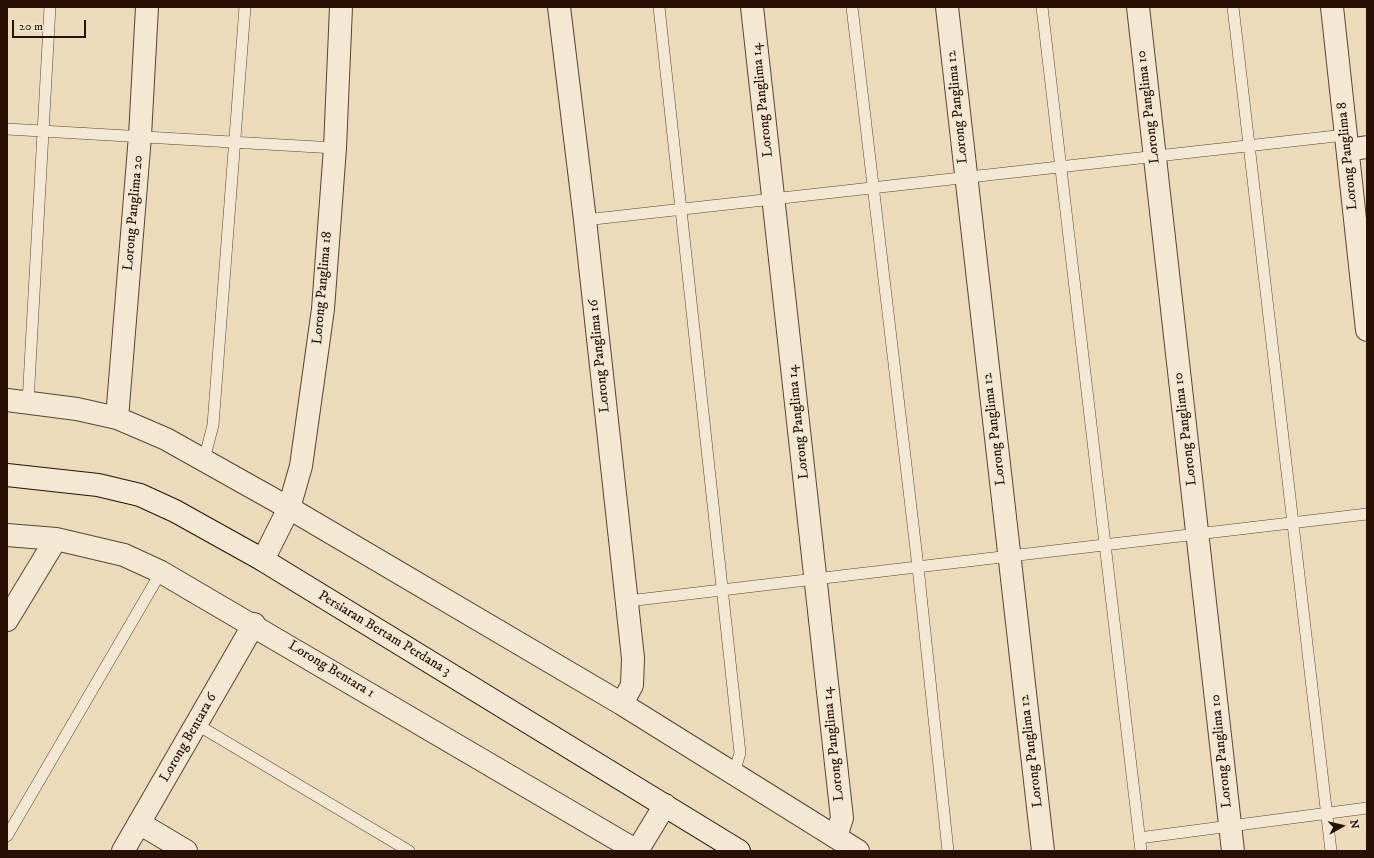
<!DOCTYPE html>
<style>
body{margin:0}
#map{position:relative;width:1374px;height:858px;overflow:hidden;background:#ecdbbb;font-family:"IM FELL DW Pica",serif}
canvas{display:block}
.frame{position:absolute;inset:0;border:8px solid #281005;pointer-events:none}
.north{position:absolute;left:1322px;top:806px;width:40px;height:40px;-webkit-text-stroke:3px #f3e8d3;paint-order:stroke;rotate:82deg;font-size:11px;font-weight:700;line-height:16px;text-align:center;color:#281005}
.north::after{content:'';display:block;margin:auto;width:14px;height:18px;background:#281005;clip-path:polygon(50% 0,100% 100%,50% 72%,0 100%)}
.scale{position:absolute;left:12px;top:20px;width:74px;height:18px;box-sizing:border-box;border:2px solid #281005;border-top:0;padding-left:5px;font-size:12px;line-height:14px;white-space:nowrap;color:#281005;-webkit-text-stroke:3px #f3e8d3;paint-order:stroke}
</style>
<div id="map">
<canvas width="1374" height="858"></canvas>
<div class="frame"></div>
<div class="north">N</div>
<div class="scale">20 m</div>
</div>
<script>
const c = document.querySelector('canvas').getContext('2d');
c.lineJoin = 'round';
const toPath = rows => new Path2D(rows.map(r => 'M' + r).join(''));
function stroke(path, color, width, dash) { c.strokeStyle = color; c.lineWidth = width; c.lineCap = dash ? 'butt' : 'round'; c.setLineDash(dash || []); c.stroke(path); }
function label(font, color, halo, rows, align = 'center') {
  c.font = font + ' "IM FELL DW Pica",serif'; c.lineWidth = 3; c.setLineDash([]); c.textBaseline = 'middle'; c.strokeStyle = halo; c.fillStyle = color; for (const [text, x, y, turn = 0] of rows) {
    c.save(); c.translate(x, y); c.rotate((+turn || 0) * Math.PI / 180); c.textAlign = isNaN(turn) ? turn : align; if (halo) c.strokeText(text, 0, 0); c.fillText(text, 0, 0); c.restore();
  }
}
const lane = toPath([
 [659,7,740,753,734,773],
 [852,7,918,567,948,851],
 [1042,7,1141,851],
 [1233,7,1331,851],
 [7,129,335,148],
 [585,220,1345,135],
 [28,402,50,7],
 [204,460,213,425,245,7],
 [628,601,1367,514],
 [196,724,409,851],
 [7,836,161,572],
 [1139,838,1367,808]
]);
const street = toPath([
 [559,7,585,220,633,658,632,685,622,704],
 [752,7,842,818,836,837],
 [947,7,1043,851],
 [1138,7,1233,851],
 [1332,7,1367,330],
 [1348,150,1367,147],
 [7,400,77,409,117,418,166,439,289,508,622,704,858,851],
 [117,418,140,136,147,7],
 [7,535,56,539,124,555,161,572,637,851],
 [263,560,289,508,301,466,323,309,335,148,341,7],
 [7,620,56,539],
 [139,823,186,851],
 [123,851,254,624],
 [637,851,665,805]
]);
const secondary = toPath([
 [7,475,98,485,140,495,175,511,263,560,739,851]
]);
stroke(lane, '#594332', 12);
stroke(street, '#594332', 24);
stroke(secondary, '#281005', 24);
stroke(lane, '#f3e8d3', 11);
stroke(street, '#f3e8d3', 22);
stroke(secondary, '#f3e8d3', 22);
label('14px', '#281005', '#f3e8d3', [
 ["Lorong Panglima 14",763,100,-96],
 ["Lorong Panglima 12",958,107,-96],
 ["Lorong Panglima 10",1149,107,-97],
 ["Lorong Panglima 8",1348,156,-96],
 ["Lorong Panglima 20",134,213,-85],
 ["Lorong Panglima 18",323,288,-85],
 ["Lorong Panglima 16",600,356,-96],
 ["Lorong Panglima 14",799,422,-96],
 ["Lorong Panglima 12",995,429,-97],
 ["Lorong Panglima 10",1186,429,-97],
 ["Persiaran Bertam Perdana 3",384,634,31],
 ["Lorong Bentara 1",331,670,31],
 ["Lorong Bentara 6",189,738,-60],
 ["Lorong Panglima 14",834,744,-96],
 ["Lorong Panglima 12",1032,751,-97],
 ["Lorong Panglima 10",1222,751,-96]
]);
</script>
